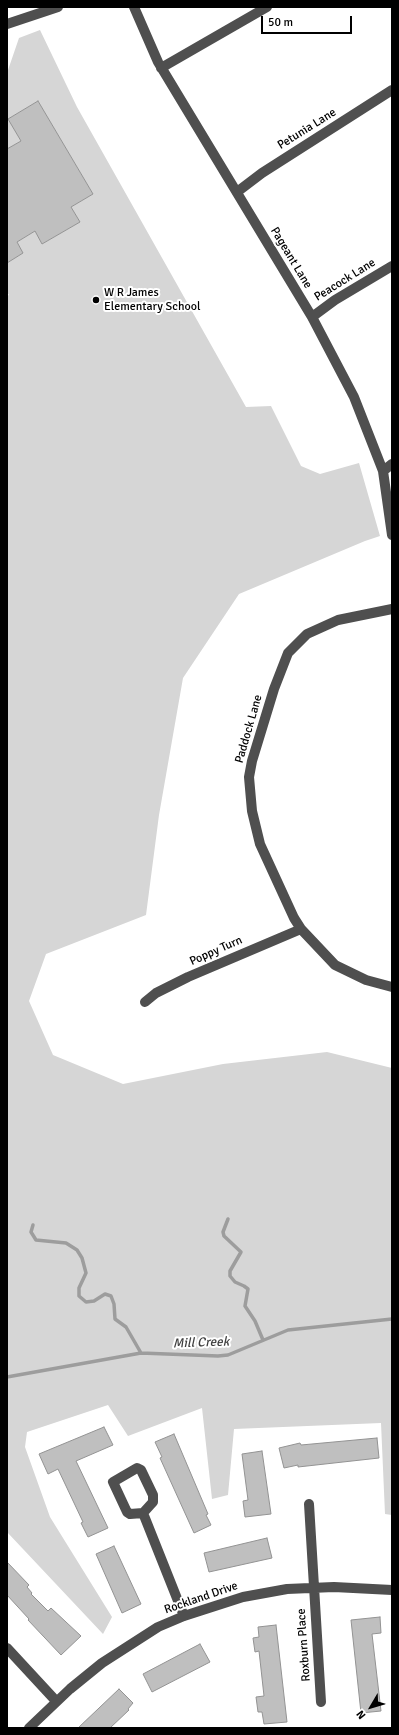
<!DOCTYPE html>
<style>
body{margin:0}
#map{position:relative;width:399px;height:1735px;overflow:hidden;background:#fff;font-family:Signika,sans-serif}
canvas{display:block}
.frame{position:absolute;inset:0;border:8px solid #000;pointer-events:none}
.north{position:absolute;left:351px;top:1687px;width:40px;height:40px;-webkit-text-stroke:3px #fff;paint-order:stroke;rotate:232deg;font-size:11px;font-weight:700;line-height:16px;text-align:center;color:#000}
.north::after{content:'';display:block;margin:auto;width:14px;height:18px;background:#000;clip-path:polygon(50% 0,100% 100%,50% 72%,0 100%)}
.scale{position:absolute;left:261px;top:16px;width:91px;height:18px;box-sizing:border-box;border:2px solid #000;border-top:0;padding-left:5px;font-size:12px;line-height:14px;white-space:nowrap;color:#000;-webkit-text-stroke:3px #fff;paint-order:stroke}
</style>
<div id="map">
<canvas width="399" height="1735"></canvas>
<div class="frame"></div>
<div class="north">N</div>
<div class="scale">50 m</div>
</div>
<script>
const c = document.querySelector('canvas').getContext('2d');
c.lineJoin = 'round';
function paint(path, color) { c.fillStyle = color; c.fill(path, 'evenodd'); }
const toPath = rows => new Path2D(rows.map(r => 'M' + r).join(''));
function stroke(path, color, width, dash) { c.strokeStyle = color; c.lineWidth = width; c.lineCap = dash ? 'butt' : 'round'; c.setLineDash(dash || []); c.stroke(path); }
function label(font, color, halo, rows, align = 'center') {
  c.font = font + ' Signika,sans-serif'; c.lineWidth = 4; c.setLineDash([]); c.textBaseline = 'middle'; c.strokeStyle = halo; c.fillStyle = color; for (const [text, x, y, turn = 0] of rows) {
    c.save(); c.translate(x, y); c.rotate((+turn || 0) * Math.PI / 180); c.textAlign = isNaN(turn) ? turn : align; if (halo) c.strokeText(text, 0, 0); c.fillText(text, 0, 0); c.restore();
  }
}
paint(toPath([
 [40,30,77,107,246,407,271,406,301,466,320,474,359,463,380,536,365,541,239,594,183,678,159,815,146,915,46,954,29,1001,53,1055,123,1084,223,1064,327,1052,392,1068,392,1515,385,1514,381,1423,234,1429,228,1495,212,1499,202,1408,128,1436,108,1405,27,1432,25,1447,50,1517,112,1617,103,1634,7,1532,7,296,9,295,7,292,7,263,23,253,17,242,35,231,42,244,80,222,71,207,93,194,38,101,8,119,21,141,7,149,7,73,19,38]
]), '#d6d6d6');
stroke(toPath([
 [228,1219,223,1232,224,1236,241,1252,230,1271,230,1276,235,1282,244,1286,248,1289,245,1306,255,1321,263,1340],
 [33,1225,31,1232,36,1240,66,1243,77,1250,82,1258,86,1273,79,1288,79,1296,86,1302,94,1301,105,1294,111,1296,114,1304,115,1319,126,1327,141,1353],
 [7,1377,141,1353,218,1356,228,1355,288,1330,392,1319]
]), '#9d9d9d', 3.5);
const building = toPath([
 [38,101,93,194,71,207,80,222,42,244,35,231,17,242,23,253,7,263,7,149,21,141,8,119,38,101],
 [104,1427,113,1445,76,1461,108,1528,88,1537,81,1523,83,1522,58,1469,48,1474,39,1454,104,1427],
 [174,1434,208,1514,206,1515,211,1525,194,1533,160,1458,162,1457,155,1442,174,1434],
 [377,1438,379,1458,298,1467,298,1465,284,1468,279,1448,300,1443,301,1445,377,1438],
 [262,1451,271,1514,245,1517,243,1501,248,1500,242,1454,262,1451],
 [267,1538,272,1558,209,1572,204,1553,267,1538],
 [114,1546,141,1604,122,1613,96,1554,114,1546],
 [7,1562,29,1585,27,1587,32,1593,31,1594,48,1611,51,1608,81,1636,61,1655,28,1620,29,1619,7,1595,7,1562],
 [380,1617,381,1633,372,1634,381,1711,361,1713,351,1620,380,1617],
 [276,1625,287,1722,264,1724,262,1712,258,1712,256,1697,264,1696,259,1651,255,1652,253,1638,259,1637,258,1627,276,1625],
 [200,1644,210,1662,152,1692,143,1674,200,1644],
 [119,1689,133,1703,128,1709,129,1710,110,1728,78,1728,119,1689]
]);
paint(building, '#bfbfbf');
stroke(building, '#939393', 1);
stroke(toPath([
 [134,7,158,62,312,317,354,397,383,471,392,535],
 [7,24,58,7],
 [161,68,267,7],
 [237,192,262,173,392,90],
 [312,317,335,300,392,266],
 [383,471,392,464],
 [392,609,338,620,307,634,288,653,274,689,252,761,249,777,252,811,260,844,294,918,301,929,335,965,366,980,392,987],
 [145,1002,156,993,188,977,301,929],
 [309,1504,321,1702],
 [143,1513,130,1514,127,1512,113,1482,137,1468,141,1470,153,1495,153,1502,143,1513,184,1616],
 [7,1648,56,1701],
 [29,1728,70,1689,102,1663,158,1627,184,1616,243,1597,287,1589,334,1587,392,1590]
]), '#4f4f4f', 10);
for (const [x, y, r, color] of [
 [96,300,4,"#000"]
]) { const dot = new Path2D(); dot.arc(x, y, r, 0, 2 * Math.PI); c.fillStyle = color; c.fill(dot); stroke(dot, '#fff', 1.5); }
label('12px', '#000', '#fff', [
 ["Petunia Lane",307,129,-32],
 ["Pageant Lane",291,258,59],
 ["Peacock Lane",345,280,-32],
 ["Paddock Lane",249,729,-74],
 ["Poppy Turn",216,951,-24],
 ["Rockland Drive",201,1598,-19],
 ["Roxburn Place",304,1645,-94]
]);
label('12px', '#000', '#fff', [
 ["W R James",104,293],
 ["Elementary School",104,307]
], 'left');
label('italic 13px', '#3e3e3e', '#fff', [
 ["Mill Creek",201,1343,-2]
]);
</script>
